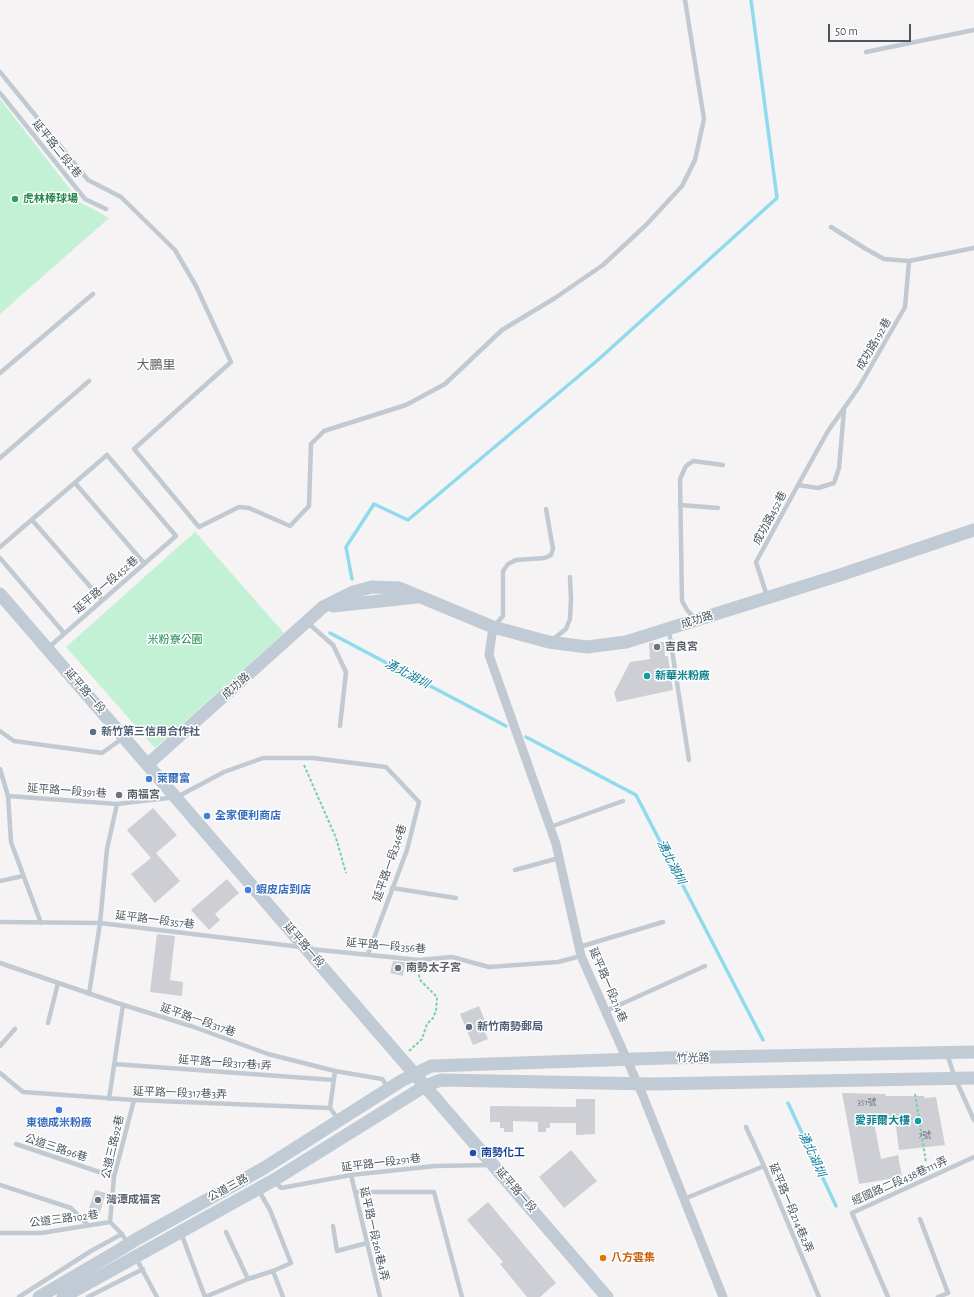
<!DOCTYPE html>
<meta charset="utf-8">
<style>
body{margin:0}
#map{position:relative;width:974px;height:1297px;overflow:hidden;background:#f5f3f3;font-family:"Alegreya Sans",sans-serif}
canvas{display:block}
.scale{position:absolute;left:828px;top:24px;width:83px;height:18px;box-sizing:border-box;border:2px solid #4a5661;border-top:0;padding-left:5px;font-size:12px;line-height:14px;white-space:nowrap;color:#4a5661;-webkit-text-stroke:3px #fff;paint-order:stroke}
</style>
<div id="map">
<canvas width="974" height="1297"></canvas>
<div class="scale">50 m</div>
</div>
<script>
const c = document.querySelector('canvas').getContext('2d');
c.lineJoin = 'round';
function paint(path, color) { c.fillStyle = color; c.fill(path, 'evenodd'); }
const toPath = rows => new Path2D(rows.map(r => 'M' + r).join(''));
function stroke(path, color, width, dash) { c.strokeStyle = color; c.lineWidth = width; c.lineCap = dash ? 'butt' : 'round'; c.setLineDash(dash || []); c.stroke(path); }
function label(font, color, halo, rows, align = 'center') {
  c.font = font + ' "Alegreya Sans","Noto Sans TC",sans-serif'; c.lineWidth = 3; c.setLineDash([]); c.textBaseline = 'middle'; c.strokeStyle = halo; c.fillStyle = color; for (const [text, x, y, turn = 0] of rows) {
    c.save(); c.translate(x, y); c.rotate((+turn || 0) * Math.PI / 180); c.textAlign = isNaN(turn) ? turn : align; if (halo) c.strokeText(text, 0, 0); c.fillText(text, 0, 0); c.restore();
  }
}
paint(toPath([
 [0,99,80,202,109,218,0,314],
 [195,532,284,633,155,748,66,647]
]), '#c3f1d5');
stroke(toPath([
 [352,579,346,547,374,504,408,520,599,359,777,198,751,0],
 [330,633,506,726],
 [526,737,636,795,763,1040],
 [788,1103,836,1206]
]), '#90daee', 3.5);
paint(toPath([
 [664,642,665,656,668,656,673,690,617,702,614,693,630,662,650,659,649,643],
 [153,808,177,835,156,853,180,881,155,903,131,874,151,858,127,830],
 [227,879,239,893,215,914,220,920,209,930,191,910],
 [157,934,175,936,170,980,183,982,182,996,150,992],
 [393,961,405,962,403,976,390,973],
 [479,1006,487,1026,483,1028,488,1039,473,1045,460,1014],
 [842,1093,885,1094,886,1096,924,1096,925,1098,936,1097,945,1145,899,1150,895,1119,874,1123,881,1159,898,1155,902,1177,859,1184],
 [576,1099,595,1099,595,1134,576,1135,576,1123,550,1123,550,1128,546,1128,546,1132,538,1132,538,1122,513,1121,513,1132,504,1132,504,1128,500,1128,500,1122,490,1122,490,1106,576,1107],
 [571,1150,597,1181,564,1208,539,1177],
 [95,1190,106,1193,98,1218,87,1214],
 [488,1202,556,1283,540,1297,527,1297,500,1264,503,1262,467,1220]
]), '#cdcfd5');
stroke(toPath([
 [304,765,336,838,346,873],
 [409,1051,422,1039,427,1024,433,1018,436,1011,437,997,421,981,416,967],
 [915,1094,926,1162]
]), '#7ad0a6', 2, [3, 2]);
stroke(toPath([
 [866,52,974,30],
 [0,72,88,180,121,197,175,250,196,286,231,362,134,449,199,527,239,507,249,508,290,526,309,506,311,444,324,431,406,405,445,384,502,330,555,298,603,265,646,225,682,186,695,160,704,119,685,0],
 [0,93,85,199,106,209],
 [831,227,866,249,884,259,909,261],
 [0,373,93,294],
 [0,458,89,381],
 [75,483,144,563],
 [798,485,828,431,859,387,905,307,909,261,974,248],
 [680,505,718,508],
 [32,520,102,600],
 [0,547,107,455,176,536,48,648],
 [0,558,64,633],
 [767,596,756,562,798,485,818,488,834,483,839,468,844,410],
 [695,619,687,610,682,601,680,479,686,466,693,461,723,465],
 [308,623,333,645,346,672,340,726],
 [494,626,503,616,503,571,508,564,516,560,545,558,551,555,553,549,546,509],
 [669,631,689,760],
 [552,640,566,629,570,619,571,599,570,577],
 [0,731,14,741,102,753,123,738],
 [0,769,8,796,11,842,41,923],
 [8,796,117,804,177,797,224,772,263,758,313,758,386,767,419,802,407,850,368,954],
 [550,827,623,801],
 [515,870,559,858],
 [0,881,23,876],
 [392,888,456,898],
 [0,922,100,923,301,947],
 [579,947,663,922],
 [310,949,419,960,452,957,489,967,558,962,581,956],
 [0,963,117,1003,191,1026,268,1054,335,1071,382,1079,388,1087],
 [89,994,100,923,107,849,117,804],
 [606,1011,705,966],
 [48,1023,58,983],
 [0,1046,15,1029],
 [947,1054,955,1078,974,1120],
 [114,1064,334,1080],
 [0,1073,23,1092,134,1100,330,1108,335,1071],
 [109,1099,123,1005],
 [330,1108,338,1119],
 [746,1127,764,1166,819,1297],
 [16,1144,114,1177],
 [351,1175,380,1297],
 [274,1180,281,1188,351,1175,435,1166,490,1165],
 [0,1185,71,1208,88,1225],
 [355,1192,434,1192,462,1297],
 [684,1199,764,1166],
 [920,1219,948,1293,938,1297],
 [110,1222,114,1177,134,1100],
 [333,1226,337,1251,367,1243],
 [226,1232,248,1279,273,1271,291,1263,270,1210,259,1191],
 [0,1233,41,1233,110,1222,122,1234,127,1243],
 [181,1233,205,1297],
 [136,1258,157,1297],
 [273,1271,283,1297],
 [19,1297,91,1251,122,1234],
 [88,1297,143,1269],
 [205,1297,248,1279],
 [888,1297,852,1213,974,1157]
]), '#c1cad2', 4.5);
stroke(toPath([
 [493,627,489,655,556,844,581,956,643,1096,723,1297]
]), '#c1cad2', 9);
stroke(toPath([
 [0,594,607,1297],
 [333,606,417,597],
 [148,764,323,607,353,592,372,587,399,588,493,627,549,642,587,647,626,642,840,575,974,530],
 [39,1297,121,1249,135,1240,264,1168,401,1081,431,1066,665,1058,974,1052],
 [63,1297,274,1180,425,1086,441,1080,652,1084,974,1078]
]), '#c1cbd6', 13);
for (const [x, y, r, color] of [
 [15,199,4,"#2e9e5b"],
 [657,647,4,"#6b7280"],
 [647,676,4,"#0f9aa8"],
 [93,732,4,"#5c6f8a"],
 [149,779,4,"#3f7fe0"],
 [119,795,4,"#6b7280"],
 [207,816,4,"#3f7fe0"],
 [248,890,4,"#3f7fe0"],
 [398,968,4,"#6b7280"],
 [469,1027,4,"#5c6f8a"],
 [59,1110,4,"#3f7fe0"],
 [918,1121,4,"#0f9aa8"],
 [473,1153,4,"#1a4fb4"],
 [98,1200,4,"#6b7280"],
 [603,1258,4,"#e8710a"]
]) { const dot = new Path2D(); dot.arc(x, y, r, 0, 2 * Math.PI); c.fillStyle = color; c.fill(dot); stroke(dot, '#fff', 1.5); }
label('9px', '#6b747e', null, [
 ["351號",867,1102],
 ["7號",925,1135]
]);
label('11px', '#4a5661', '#fff', [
 ["延平路二段2巷",57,149,51],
 ["成功路192巷",874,344,-60],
 ["成功路452巷",770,518,-62],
 ["延平路一段452巷",106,585,-41],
 ["成功路",697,620,-17],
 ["成功路",236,686,-42],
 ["延平路一段",85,691,49],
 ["延平路一段391巷",67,791,4],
 ["延平路一段346巷",390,863,-71],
 ["延平路一段357巷",155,920,7],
 ["延平路一段",304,945,49],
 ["延平路一段356巷",386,946,5],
 ["延平路一段214巷",608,985,67],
 ["延平路一段317巷",198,1020,19],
 ["竹光路",693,1058,-1],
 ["延平路一段317巷1弄",225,1063,4],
 ["延平路一段317巷3弄",180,1093,2],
 ["公道三路92巷",113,1147,-77],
 ["公道三路96巷",56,1148,18],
 ["延平路一段291巷",381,1163,-7],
 ["經國路二段438巷111弄",900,1181,-24],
 ["公道三路",228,1188,-29],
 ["延平路一段",516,1190,49],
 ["延平路一段214巷2弄",791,1208,67],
 ["公道三路102巷",64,1219,-7],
 ["延平路一段261巷4弄",374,1234,77]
]);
label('bold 11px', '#27864d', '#fff', [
 ["虎林棒球場",23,199]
], 'left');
label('11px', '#17864f', '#fff', [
 ["米粉寮公園",175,640]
]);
label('bold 11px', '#5b616d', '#fff', [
 ["吉良宮",665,647],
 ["南福宮",127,795],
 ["南勢太子宮",406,968],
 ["灣潭成福宮",106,1200]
], 'left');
label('bold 11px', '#0d838f', '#fff', [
 ["新華米粉廠",655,676],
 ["愛菲爾大樓",910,1121,"right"]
], 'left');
label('bold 11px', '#4e5e75', '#fff', [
 ["新竹第三信用合作社",101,732],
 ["新竹南勢郵局",477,1027]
], 'left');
label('bold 11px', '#366cbe', '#fff', [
 ["萊爾富",157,779],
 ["全家便利商店",215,816],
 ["蝦皮店到店",256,890],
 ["東德成米粉廠",59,1123,"center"]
], 'left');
label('bold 11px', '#164399', '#fff', [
 ["南勢化工",481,1153]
], 'left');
label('bold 11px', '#c56008', '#fff', [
 ["八方雲集",611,1258]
], 'left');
label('italic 12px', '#0c7c9b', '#fff', [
 ["湧北湖圳",407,674,28],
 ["湧北湖圳",671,862,63],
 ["湧北湖圳",812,1154,65]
]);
label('13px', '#5f6368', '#fff', [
 ["大鵬里",156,365]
]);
</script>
